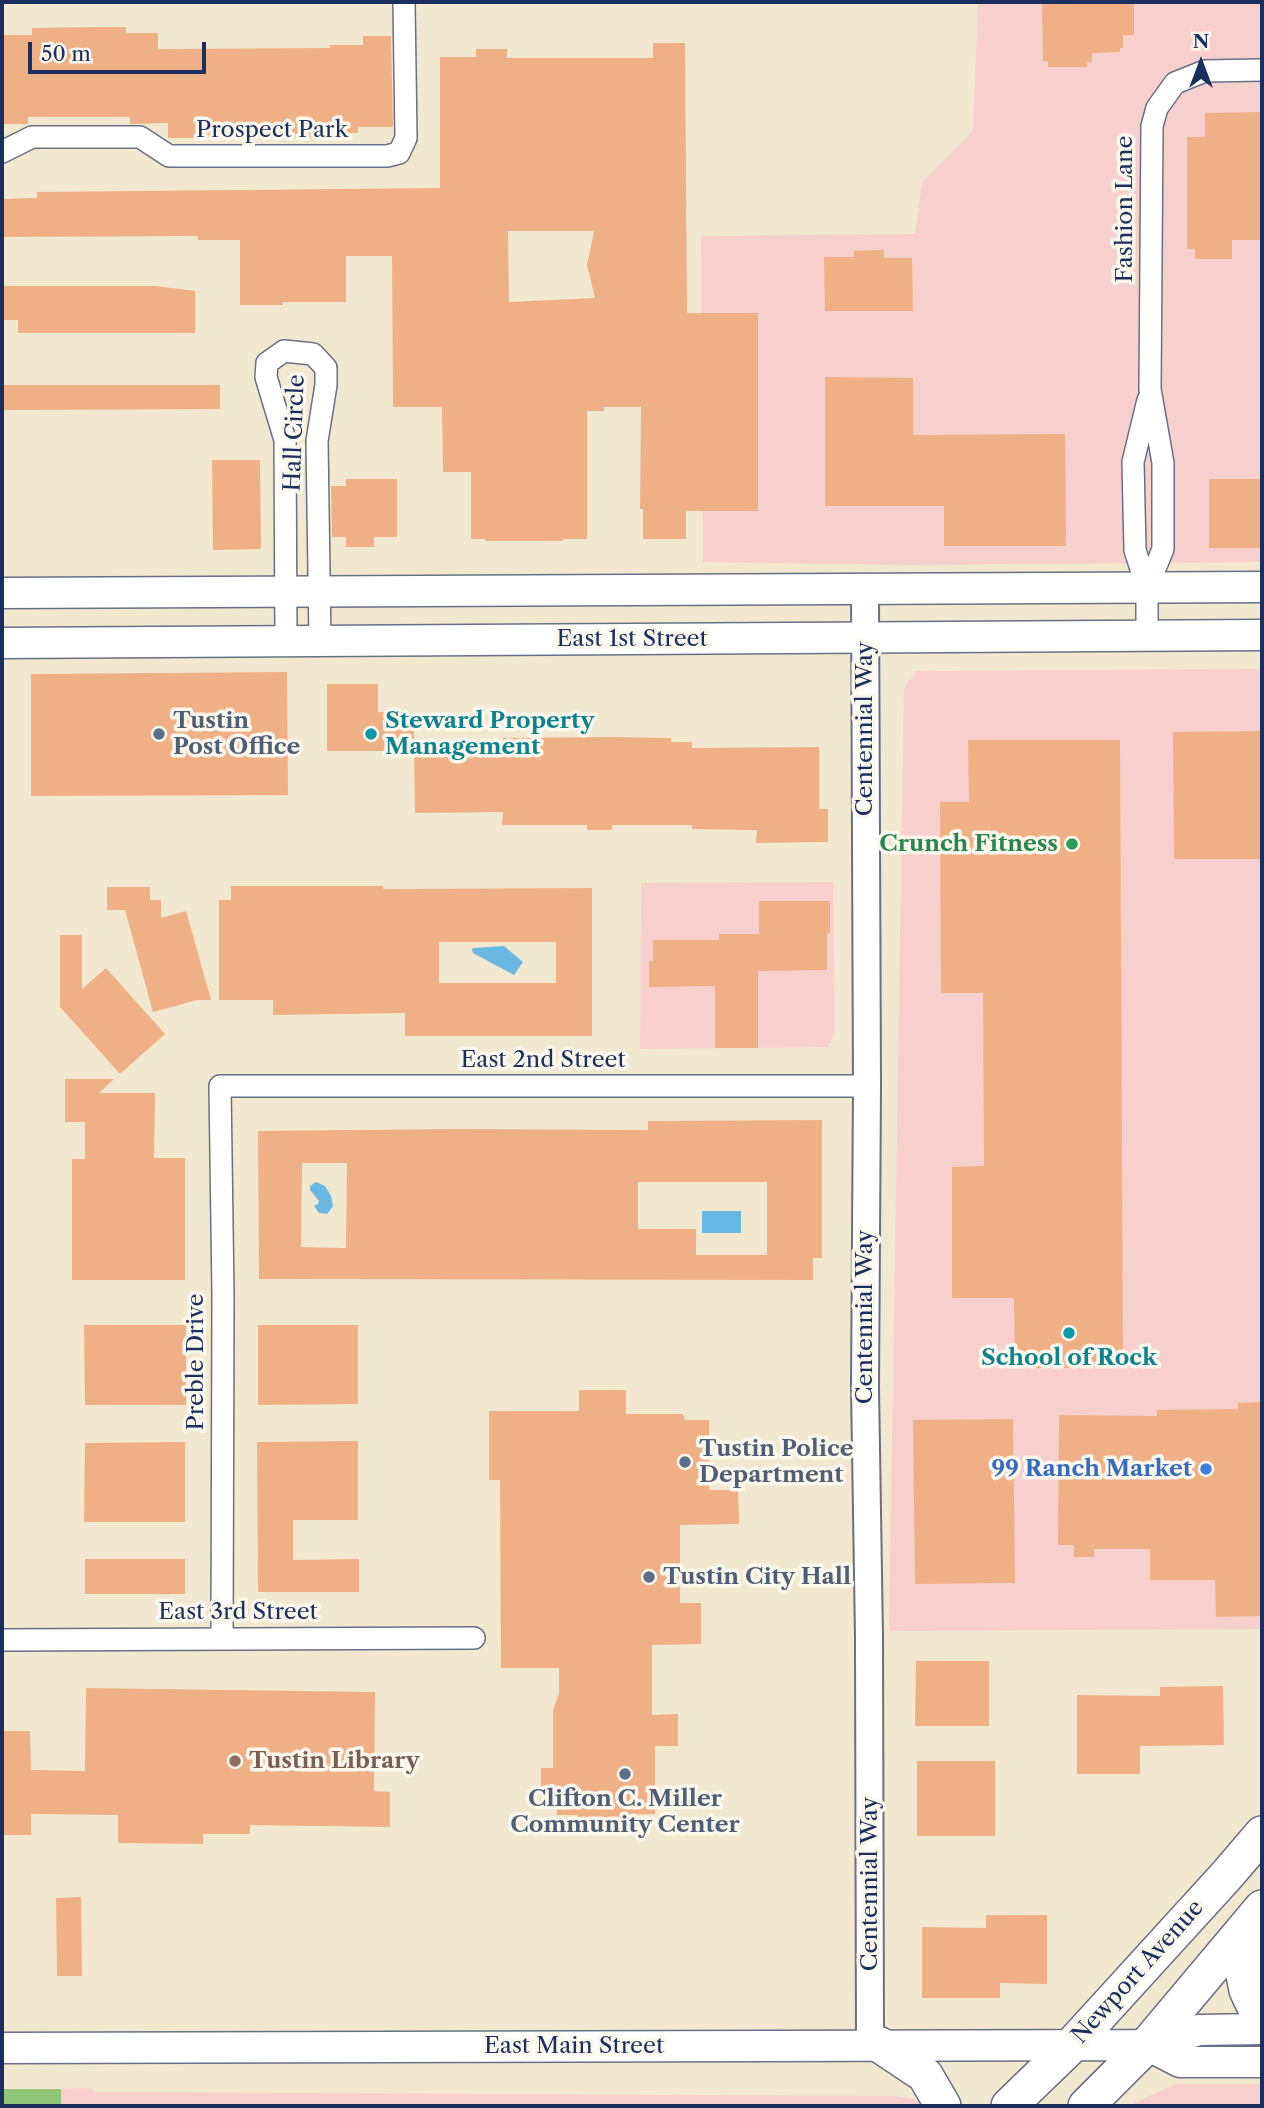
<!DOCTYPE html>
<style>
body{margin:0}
#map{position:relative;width:1264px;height:2108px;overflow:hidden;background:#f2e8cf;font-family:"Libre Caslon Text",serif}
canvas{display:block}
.frame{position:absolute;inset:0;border:4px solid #1b2f5e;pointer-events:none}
.north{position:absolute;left:1166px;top:28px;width:70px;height:70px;-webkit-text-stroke:5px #fbf7ec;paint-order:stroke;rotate:0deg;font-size:19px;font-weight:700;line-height:28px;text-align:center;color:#1b2f5e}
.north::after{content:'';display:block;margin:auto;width:24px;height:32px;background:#1b2f5e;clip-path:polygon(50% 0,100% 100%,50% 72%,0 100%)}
.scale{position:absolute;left:28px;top:42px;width:178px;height:32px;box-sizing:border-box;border:4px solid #1b2f5e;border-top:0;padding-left:9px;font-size:21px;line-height:24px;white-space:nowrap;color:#1b2f5e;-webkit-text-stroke:5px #fbf7ec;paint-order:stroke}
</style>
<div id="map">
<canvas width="1264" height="2108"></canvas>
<div class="frame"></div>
<div class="north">N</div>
<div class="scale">50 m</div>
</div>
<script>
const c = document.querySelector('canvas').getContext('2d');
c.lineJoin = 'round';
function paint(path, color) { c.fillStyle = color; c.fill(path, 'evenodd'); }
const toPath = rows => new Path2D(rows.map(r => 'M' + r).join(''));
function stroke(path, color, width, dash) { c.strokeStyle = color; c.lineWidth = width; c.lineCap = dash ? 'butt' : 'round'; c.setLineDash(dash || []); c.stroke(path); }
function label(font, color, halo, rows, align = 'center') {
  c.font = font + ' "Libre Caslon Text",serif'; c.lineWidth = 7; c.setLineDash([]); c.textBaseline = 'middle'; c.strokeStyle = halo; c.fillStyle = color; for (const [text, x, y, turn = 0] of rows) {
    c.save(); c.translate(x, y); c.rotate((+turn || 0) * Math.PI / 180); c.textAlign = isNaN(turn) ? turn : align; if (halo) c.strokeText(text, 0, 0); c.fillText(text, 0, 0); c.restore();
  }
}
paint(toPath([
 [978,2,1262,2,1262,562,911,565,703,562,701,236,915,234,922,182,973,131],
 [1262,669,1262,1629,889,1631,904,688,917,671],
 [833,882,835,1032,828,1047,640,1049,641,883],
 [1175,2084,1262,2084,1262,2106,1128,2106],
 [90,2088,96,2092,895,2096,914,2099,924,2106,61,2106,61,2089]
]), '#f7d0ce');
paint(toPath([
 [2,2089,61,2089,61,2106,2,2106]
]), '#91c577');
paint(toPath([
 [504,946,523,962,514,975,473,953,472,950,473,948],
 [316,1182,325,1186,331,1196,333,1206,327,1214,319,1213,314,1206,318,1204,319,1201,310,1190,310,1186],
 [702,1211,741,1211,741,1233,702,1233]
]), '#69b7e3');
paint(toPath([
 [1042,2,1134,2,1134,35,1123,35,1123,48,1120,48,1120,52,1092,53,1092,62,1087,62,1087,67,1048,67,1048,61,1043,61],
 [97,27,126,27,126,33,158,33,158,49,330,48,330,45,363,45,363,36,391,36,393,127,358,127,358,133,325,133,325,138,168,138,168,123,130,124,130,117,28,117,28,124,2,124,2,35,32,35,32,28],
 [653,43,685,43,687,313,758,313,758,511,686,511,686,539,643,539,643,509,640,509,641,407,604,407,604,411,587,411,587,539,563,539,563,541,485,541,485,539,471,539,471,472,443,472,442,407,393,407,392,256,346,256,346,302,283,302,283,305,240,305,240,240,198,240,198,236,2,237,2,199,37,198,37,192,440,188,440,57,476,57,476,49,507,49,507,58,653,58],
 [508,231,594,231,587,265,595,298,509,302],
 [1262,112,1262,240,1232,240,1232,259,1195,259,1195,249,1187,249,1187,137,1205,137,1205,113],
 [884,250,884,258,912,258,913,311,825,311,824,257,854,257,854,251],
 [2,286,155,286,195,291,195,333,18,333,18,320,2,320],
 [825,377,913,378,913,435,1065,434,1066,546,944,546,944,506,825,506],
 [2,385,220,385,220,409,2,410],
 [212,460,260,460,261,549,213,550],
 [346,479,397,479,397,537,374,537,374,547,346,547,346,537,332,537,331,486,346,486],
 [1209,479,1262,479,1262,548,1209,548],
 [287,672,288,795,31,796,31,674],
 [327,684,378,684,378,712,384,712,384,718,414,718,414,751,327,751],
 [1262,731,1262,859,1174,859,1173,732],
 [611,737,671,738,671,742,692,742,692,748,819,747,819,809,828,809,828,842,756,843,757,830,692,829,692,825,612,825,612,830,587,830,587,825,502,825,503,812,415,813,414,741,503,742,503,738],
 [968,740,1120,740,1123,1368,1015,1368,1014,1298,952,1298,952,1167,984,1166,983,993,941,993,940,802,969,802],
 [231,886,383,886,383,889,592,888,592,1036,405,1036,405,1013,273,1015,273,1000,219,1000,219,900,231,900],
 [439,942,556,942,556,983,439,983],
 [107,887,150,887,150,900,161,900,161,918,186,911,211,1000,197,1000,153,1012,125,910,107,910],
 [759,901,830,901,830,933,827,933,827,970,758,971,758,1048,715,1048,715,986,649,987,649,961,653,961,653,940,719,940,719,934,759,934],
 [60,935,82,935,82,989,106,968,165,1034,120,1074,60,1007],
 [65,1079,114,1079,99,1093,155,1093,154,1158,185,1158,185,1280,72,1280,72,1159,85,1159,85,1122,65,1122],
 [822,1120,822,1258,813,1258,813,1280,259,1279,258,1131,455,1129,648,1130,648,1121],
 [302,1163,347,1163,346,1248,301,1247],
 [638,1182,767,1182,767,1255,696,1255,696,1229,638,1229],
 [84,1325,186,1325,186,1405,85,1405],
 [258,1325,358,1325,358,1404,258,1405],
 [579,1390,626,1390,626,1414,683,1414,685,1420,709,1420,709,1490,738,1490,739,1524,680,1525,680,1603,701,1603,701,1644,652,1645,652,1715,678,1714,678,1746,655,1746,655,1814,620,1815,620,1828,578,1828,578,1815,557,1815,557,1799,541,1799,541,1768,553,1768,553,1710,559,1694,559,1668,501,1668,500,1480,489,1480,489,1411,579,1411],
 [1262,1402,1262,1616,1216,1617,1215,1580,1150,1580,1150,1549,1094,1549,1094,1557,1074,1557,1074,1545,1058,1545,1059,1415,1157,1416,1157,1410,1238,1409,1238,1403],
 [1013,1419,1015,1583,915,1584,913,1420],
 [358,1441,358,1520,293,1520,293,1560,359,1559,359,1592,258,1592,257,1442],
 [185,1442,185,1522,84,1522,85,1443],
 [85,1559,185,1559,185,1594,85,1594],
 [916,1661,989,1661,989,1726,915,1726],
 [1223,1686,1224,1745,1140,1746,1140,1774,1077,1774,1077,1695,1160,1696,1160,1687],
 [86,1688,375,1692,374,1791,390,1792,390,1827,250,1825,250,1834,203,1834,203,1844,118,1843,118,1815,31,1814,31,1835,2,1835,2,1731,30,1731,31,1770,85,1771],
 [917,1761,995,1761,995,1836,917,1836],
 [81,1897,82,1976,57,1976,56,1898],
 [986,1915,1047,1915,1047,1984,1000,1983,1000,1998,922,1998,922,1927,986,1928]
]), '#f0b086');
const minor = toPath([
 [2,152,32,137,140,137,169,156,387,156,399,153,406,138,404,2],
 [1147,588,1163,549,1163,463,1150,389,1152,126,1157,108,1175,83,1205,71,1262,70],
 [1147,636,1147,588,1135,550,1133,462,1148,400],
 [286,640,285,440,266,377,267,363,284,351,313,354,326,368,326,385,317,441,320,640],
 [222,1639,223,1296,220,1086,867,1086],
 [2,1640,474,1638]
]);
const tertiary = toPath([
 [865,589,867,1086,865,1387,869,1637,870,2045]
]);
const secondary = toPath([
 [2,593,1262,587],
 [2,643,1262,635],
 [1147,2045,1180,2062,1262,2062],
 [2,2048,1147,2045,1199,2030,1262,2029]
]);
const primary = toPath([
 [1254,1922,1243,1970,1247,1990,1256,2009,1262,2013],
 [880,2045,925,2075,943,2106],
 [1009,2106,1072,2045,1227,1875,1262,1834],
 [1086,2106,1147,2045,1262,1908]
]);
stroke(minor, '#667086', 24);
stroke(tertiary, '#667086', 30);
stroke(secondary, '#667086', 33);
stroke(primary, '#667086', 38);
stroke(minor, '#fff', 21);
stroke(tertiary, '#fff', 26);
stroke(secondary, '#fff', 30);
stroke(primary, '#fff', 35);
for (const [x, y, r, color] of [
 [159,734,7,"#5c6f8a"],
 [371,734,7,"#0f9aa8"],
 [1072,844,7,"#2e9e5b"],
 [1069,1333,7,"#0f9aa8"],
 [685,1462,7,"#5c6f8a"],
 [1206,1469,7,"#3f7fe0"],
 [649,1577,7,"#5c6f8a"],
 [235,1761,7,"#8d6e63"],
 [625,1774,7,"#5c6f8a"]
]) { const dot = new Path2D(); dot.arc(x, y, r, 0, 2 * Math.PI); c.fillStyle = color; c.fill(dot); stroke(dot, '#fbf7ec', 2.5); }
label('23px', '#1b2f5e', '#fbf7ec', [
 ["Prospect Park",272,130],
 ["Fashion Lane",1125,209,-90],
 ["Hall Circle",295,433,-88],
 ["East 1st Street",632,639],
 ["Centennial Way",865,729,-90],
 ["East 2nd Street",543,1060],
 ["Centennial Way",865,1317,-90],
 ["Preble Drive",196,1362,-90],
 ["East 3rd Street",238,1612],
 ["Centennial Way",870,1884,-90],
 ["Newport Avenue",1138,1972,-48],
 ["East Main Street",574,2046]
]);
label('bold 23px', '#4e5e75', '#fbf7ec', [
 ["Tustin",173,721],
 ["Post Office",173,747],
 ["Tustin Police",699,1449],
 ["Department",699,1475],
 ["Tustin City Hall",663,1577],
 ["Clifton C. Miller",625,1799,"center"],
 ["Community Center",625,1825,"center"]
], 'left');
label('bold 23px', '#0d838f', '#fbf7ec', [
 ["Steward Property",385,721],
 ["Management",385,747],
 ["School of Rock",1069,1358,"center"]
], 'left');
label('bold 23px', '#27864d', '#fbf7ec', [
 ["Crunch Fitness",1058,844]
], 'right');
label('bold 23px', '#366cbe', '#fbf7ec', [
 ["99 Ranch Market",1192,1469]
], 'right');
label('bold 23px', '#785e54', '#fbf7ec', [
 ["Tustin Library",249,1761]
], 'left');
</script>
